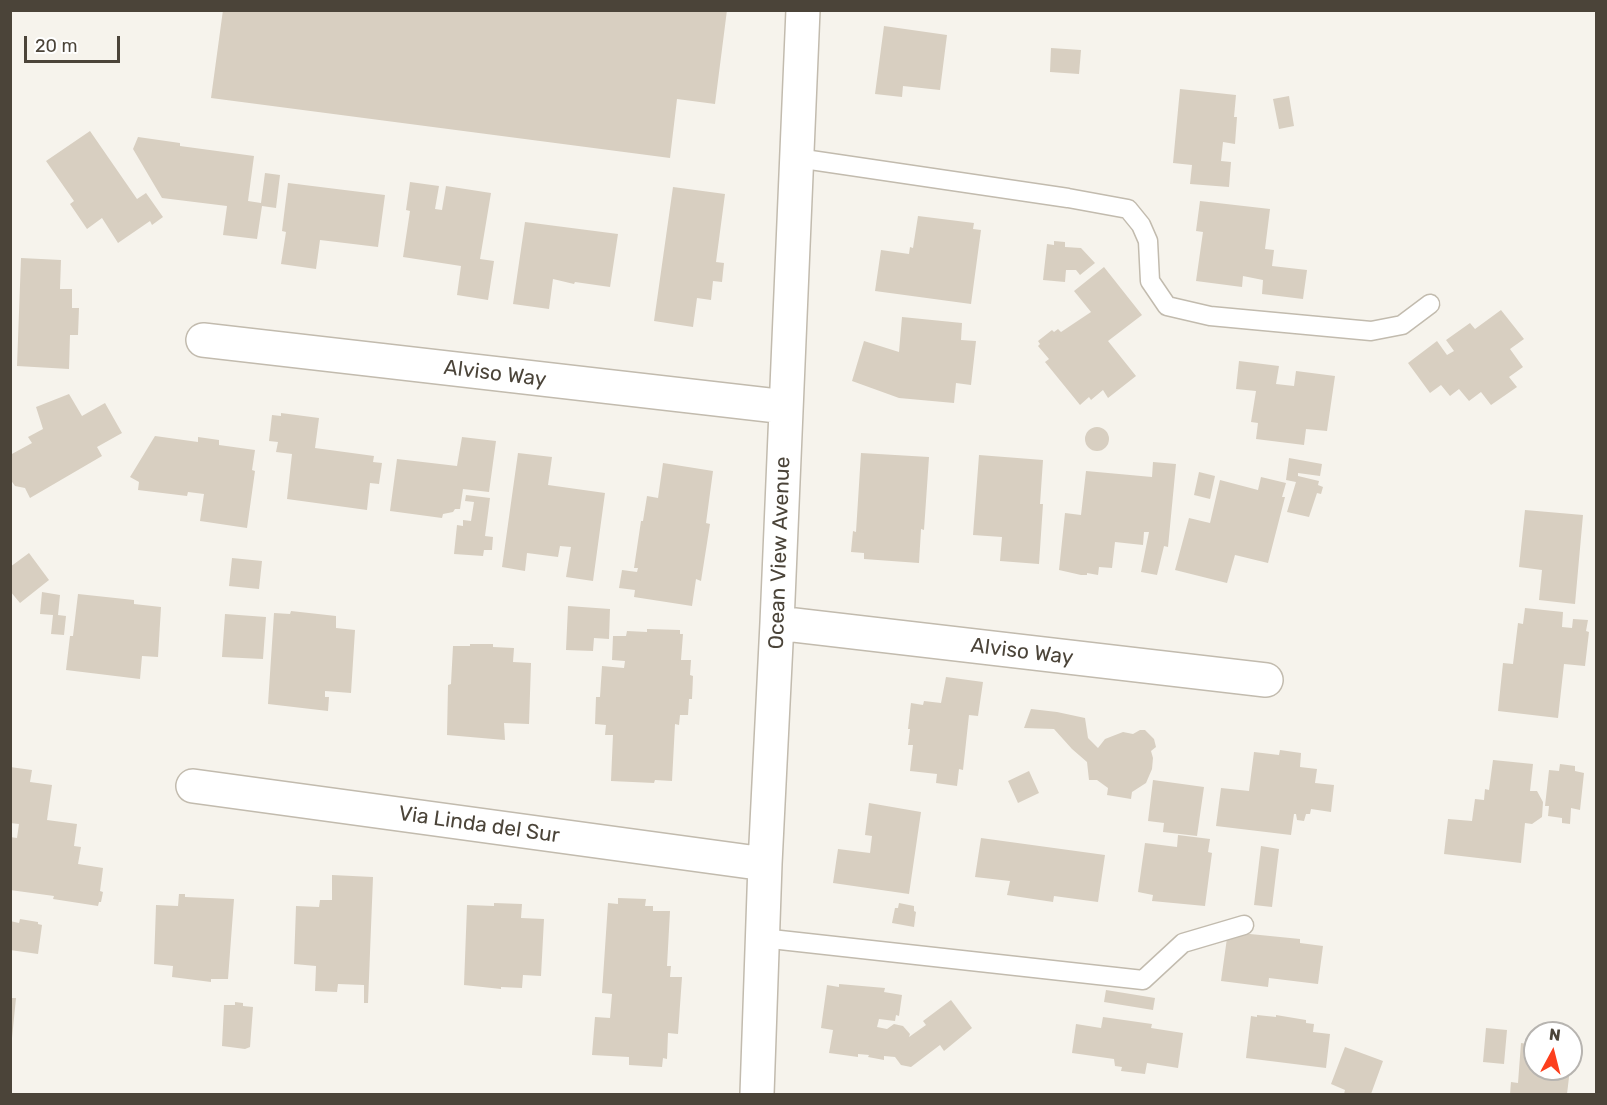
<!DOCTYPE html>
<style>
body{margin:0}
#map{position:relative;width:1607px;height:1105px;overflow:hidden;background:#f6f3ec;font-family:Rubik,sans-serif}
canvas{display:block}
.frame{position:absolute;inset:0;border:12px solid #4b4439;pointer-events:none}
.north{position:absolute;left:1523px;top:1021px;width:60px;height:60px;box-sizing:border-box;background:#fff;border:2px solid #b7b4b0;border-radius:50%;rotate:7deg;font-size:16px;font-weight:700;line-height:24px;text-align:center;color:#4b4439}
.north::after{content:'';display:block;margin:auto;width:21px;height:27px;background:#fc3f1d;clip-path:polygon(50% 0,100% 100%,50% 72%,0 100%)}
.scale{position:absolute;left:24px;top:36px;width:96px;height:27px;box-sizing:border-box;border:3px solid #4b4439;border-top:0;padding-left:8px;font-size:18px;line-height:21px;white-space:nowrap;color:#4b4439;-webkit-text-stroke:4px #fff;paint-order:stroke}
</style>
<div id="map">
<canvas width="1607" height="1105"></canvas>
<div class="frame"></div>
<div class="north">N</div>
<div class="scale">20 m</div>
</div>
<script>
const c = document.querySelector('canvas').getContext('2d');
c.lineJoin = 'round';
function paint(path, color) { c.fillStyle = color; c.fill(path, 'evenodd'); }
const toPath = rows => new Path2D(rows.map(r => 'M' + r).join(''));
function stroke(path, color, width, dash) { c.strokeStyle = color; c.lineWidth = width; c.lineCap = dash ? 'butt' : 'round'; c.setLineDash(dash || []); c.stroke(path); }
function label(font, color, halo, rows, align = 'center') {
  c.font = font + ' Rubik,sans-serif'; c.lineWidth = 4.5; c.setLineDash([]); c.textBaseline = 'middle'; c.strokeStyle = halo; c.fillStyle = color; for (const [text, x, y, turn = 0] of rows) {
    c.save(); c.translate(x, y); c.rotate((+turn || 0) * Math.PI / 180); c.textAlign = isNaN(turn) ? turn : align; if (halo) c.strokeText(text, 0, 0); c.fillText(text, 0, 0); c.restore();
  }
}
paint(toPath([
 [223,10,727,10,715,104,677,99,670,158,211,98],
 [884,26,947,35,940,90,903,86,902,97,875,94],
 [1051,48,1081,50,1079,74,1050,72],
 [1180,89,1236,95,1234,117,1237,117,1235,144,1223,142,1221,161,1231,162,1229,187,1190,184,1192,165,1173,163],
 [1289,96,1294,126,1279,129,1273,99],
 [90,131,137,199,146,193,163,217,152,225,150,221,118,243,102,218,87,229,70,204,74,201,46,161],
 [138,137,180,143,180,146,254,156,248,201,261,203,265,173,280,175,276,208,262,206,257,239,223,235,227,206,162,198,133,149],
 [410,182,439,186,435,209,442,210,446,186,491,193,480,259,494,261,488,300,457,295,461,266,403,257,410,211,406,210],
 [288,183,385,195,378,247,320,240,316,269,281,264,286,232,282,231],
 [673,187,725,194,716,262,724,263,722,282,713,281,711,300,697,298,693,327,654,321],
 [1200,201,1270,209,1265,249,1274,250,1272,266,1307,270,1303,299,1262,294,1263,280,1243,276,1242,287,1196,281,1203,232,1196,231],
 [918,216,974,223,973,229,981,230,971,304,875,291,881,250,909,254,910,247,913,248],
 [525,222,618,234,610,287,575,282,574,284,553,279,549,309,513,304],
 [1054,241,1065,242,1065,247,1081,248,1095,263,1080,275,1076,270,1066,270,1065,282,1043,280,1047,244,1054,245],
 [21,258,61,260,60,289,72,289,72,308,79,308,78,335,70,335,69,369,17,366],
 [1104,267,1142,315,1108,341,1136,376,1108,398,1103,390,1091,400,1089,397,1080,405,1045,362,1049,359,1038,346,1040,344,1038,341,1052,330,1054,332,1058,329,1061,332,1091,312,1074,291],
 [1501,310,1524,339,1510,349,1523,367,1509,377,1517,387,1491,405,1481,392,1469,401,1459,389,1450,396,1441,385,1430,393,1408,363,1437,341,1447,355,1454,351,1446,340,1470,323,1475,329],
 [902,317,962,323,961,340,976,341,971,385,956,383,954,403,899,398,852,381,864,341,899,352],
 [1239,361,1279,366,1276,384,1294,386,1296,371,1335,376,1327,431,1306,429,1304,445,1256,439,1258,423,1251,422,1256,391,1236,389],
 [69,394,82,416,105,403,122,433,97,447,102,456,30,498,25,488,15,486,10,479,10,455,32,443,28,437,43,429,36,407],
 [281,413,319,418,315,448,374,456,373,462,382,463,379,484,370,483,367,510,287,499,292,454,276,452,278,442,269,441,272,415,281,416],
 '1085 439a12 12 0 1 1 24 0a12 12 0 1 1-24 0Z',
 [155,436,198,442,198,437,219,440,219,445,255,450,252,470,255,471,247,528,200,521,204,494,188,492,187,496,138,490,139,482,130,477],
 [462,437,496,441,489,492,463,489,460,509,455,509,453,512,443,514,442,518,390,511,397,459,457,466],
 [518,453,552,457,548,485,605,493,593,581,566,577,571,547,560,546,558,557,527,553,525,571,502,567],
 [861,453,929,457,924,530,921,529,919,563,864,559,864,553,851,552,853,531,856,532],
 [979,455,1043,460,1040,504,1043,504,1039,564,1000,561,1002,537,973,535],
 [1289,458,1322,464,1320,476,1298,473,1298,476,1319,481,1318,485,1323,487,1321,494,1317,493,1309,517,1287,512,1296,482,1286,480],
 [1153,462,1176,464,1168,547,1164,546,1157,575,1141,572,1149,532,1144,532,1143,545,1115,542,1112,568,1099,567,1098,575,1087,573,1087,575,1081,575,1059,570,1065,513,1081,515,1086,471,1152,477],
 [663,463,713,471,706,523,710,524,701,581,696,579,692,606,634,597,635,590,619,588,622,570,637,572,638,568,634,568,641,521,643,521,647,496,658,498],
 [1199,472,1215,476,1210,499,1194,495],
 [1261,477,1286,483,1282,497,1285,497,1268,563,1235,555,1227,583,1175,570,1189,518,1210,523,1220,480,1258,490],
 [466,495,490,498,485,536,493,537,492,550,484,550,483,556,454,554,457,525,463,526,463,520,471,521,474,502,465,501],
 [1525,510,1583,515,1575,604,1539,600,1542,570,1519,567],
 [29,553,49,580,20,603,10,591,10,567],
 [232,558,262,561,259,589,229,586],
 [42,592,60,595,58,615,66,616,64,635,51,634,53,615,40,614],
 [78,594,134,600,134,604,161,607,158,657,142,656,140,679,66,670,70,636,73,636],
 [568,606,610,609,609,639,594,638,593,651,566,650],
 [1525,608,1563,612,1562,627,1572,628,1573,619,1588,620,1586,631,1589,632,1585,666,1564,664,1558,718,1498,711,1503,663,1513,664,1518,623,1523,624],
 [291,611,336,616,336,628,355,630,351,693,325,691,325,697,329,697,328,711,268,704,274,613,290,614],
 [225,614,266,617,263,659,222,657],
 [647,629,680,630,680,634,683,634,681,660,691,660,690,675,693,676,692,699,689,699,688,715,680,715,679,725,675,724,672,781,655,780,654,783,611,781,613,735,605,735,606,725,595,724,596,697,600,697,602,666,624,668,625,661,612,660,613,636,626,636,627,631,647,632],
 [470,644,493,644,493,647,514,648,513,662,531,663,529,724,504,723,505,740,447,735,448,685,451,684,453,646,470,646],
 [946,677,983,682,978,716,969,715,963,770,959,769,957,786,936,783,937,774,910,771,913,745,908,745,910,729,908,729,911,703,923,705,924,701,941,703],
 [1031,709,1057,712,1085,718,1088,738,1098,748,1105,739,1123,732,1133,734,1140,730,1145,730,1154,739,1156,747,1151,751,1153,758,1152,769,1146,783,1132,792,1131,799,1107,795,1108,788,1097,780,1089,780,1087,762,1072,749,1054,729,1024,728],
 [1280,750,1301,753,1300,767,1317,769,1315,783,1334,785,1331,812,1311,809,1310,814,1306,814,1304,821,1297,820,1296,814,1294,814,1291,835,1216,826,1221,788,1249,791,1254,752,1279,755],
 [1493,760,1533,764,1530,791,1537,791,1543,802,1542,817,1532,824,1525,823,1521,863,1444,854,1448,819,1472,821,1475,799,1484,800,1485,789,1489,790],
 [1560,764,1575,766,1575,771,1584,773,1580,810,1571,808,1570,824,1562,823,1562,818,1548,816,1549,806,1545,806,1549,770,1559,771],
 [10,767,32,770,30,782,52,785,47,820,77,824,74,846,81,847,78,864,103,868,100,891,103,892,101,902,99,902,98,906,53,899,54,896,10,890,10,837,17,838,19,824,10,823],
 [1029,771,1039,793,1018,803,1008,781],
 [1153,780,1204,787,1197,836,1163,832,1164,823,1148,821],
 [869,803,921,812,909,894,833,883,838,849,870,853,872,836,865,835],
 [1178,835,1210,839,1208,852,1212,853,1205,906,1152,901,1153,895,1138,892,1145,843,1177,847],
 [981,838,1105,855,1098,902,1054,896,1053,902,1007,895,1010,881,975,877],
 [1261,846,1279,849,1272,907,1254,905],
 [332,875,373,877,368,1003,364,1003,364,985,338,984,337,992,315,991,316,966,294,964,296,906,319,907,320,900,332,900],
 [179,894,185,894,185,897,234,899,228,979,211,979,211,982,172,977,173,966,154,964,156,905,178,906],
 [618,898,646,899,645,906,653,906,653,911,670,911,667,966,671,966,670,977,682,977,678,1034,668,1033,667,1059,663,1058,662,1067,629,1065,629,1057,592,1055,595,1017,610,1018,612,994,602,993,608,903,618,904],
 [494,903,522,904,521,918,544,919,541,976,523,975,522,988,501,987,501,989,464,985,467,905,494,906],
 [899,903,914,906,914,911,916,912,914,927,892,923,895,908,898,908],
 [20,919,38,922,38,924,42,925,38,954,10,950,10,921,19,923],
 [1240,933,1300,939,1300,943,1323,946,1318,984,1269,978,1268,987,1221,981,1227,938],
 [839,984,885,988,884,992,902,995,899,1016,896,1015,895,1021,879,1019,877,1027,887,1029,894,1024,903,1026,910,1034,909,1037,926,1025,923,1021,951,1000,972,1028,944,1051,940,1045,911,1067,901,1065,895,1057,884,1056,884,1060,868,1057,869,1055,858,1054,858,1057,829,1053,833,1030,821,1028,827,985,839,987],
 [1106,990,1155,998,1153,1010,1104,1002],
 [10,998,16,998,12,1038,10,1038],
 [235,1002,243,1003,243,1006,253,1007,250,1047,245,1049,222,1046,224,1005,235,1005],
 [1257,1015,1276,1017,1276,1015,1306,1020,1306,1023,1314,1024,1313,1032,1330,1034,1326,1068,1246,1058,1251,1016,1257,1017],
 [1103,1017,1152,1024,1151,1028,1183,1033,1178,1068,1147,1063,1145,1074,1121,1071,1122,1067,1115,1066,1114,1059,1072,1053,1076,1024,1101,1028],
 [1486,1028,1507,1030,1504,1064,1483,1062],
 [1521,1043,1535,1045,1535,1069,1570,1069,1567,1094,1510,1094,1511,1082,1518,1083],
 [1345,1047,1383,1061,1371,1094,1344,1094,1345,1090,1331,1084]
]), '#d8cfc1');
const service = toPath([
 [797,158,1068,198,1128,209,1141,225,1148,241,1150,281,1167,306,1210,316,1371,331,1402,325,1430,304],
 [762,938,1143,980,1183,943,1244,925]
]);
const minor = toPath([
 [203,340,786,407],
 [777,623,1266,680],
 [193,786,765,864],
 [757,1094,765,864,777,623,803,10]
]);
stroke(service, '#c2bbae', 21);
stroke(minor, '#c2bbae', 36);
stroke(service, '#fff', 18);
stroke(minor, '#fff', 33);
label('21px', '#4b4439', '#fff', [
 ["Alviso Way",495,374,7],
 ["Ocean View Avenue",780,553,-88],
 ["Alviso Way",1022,652,7],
 ["Via Linda del Sur",479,825,8]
]);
</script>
